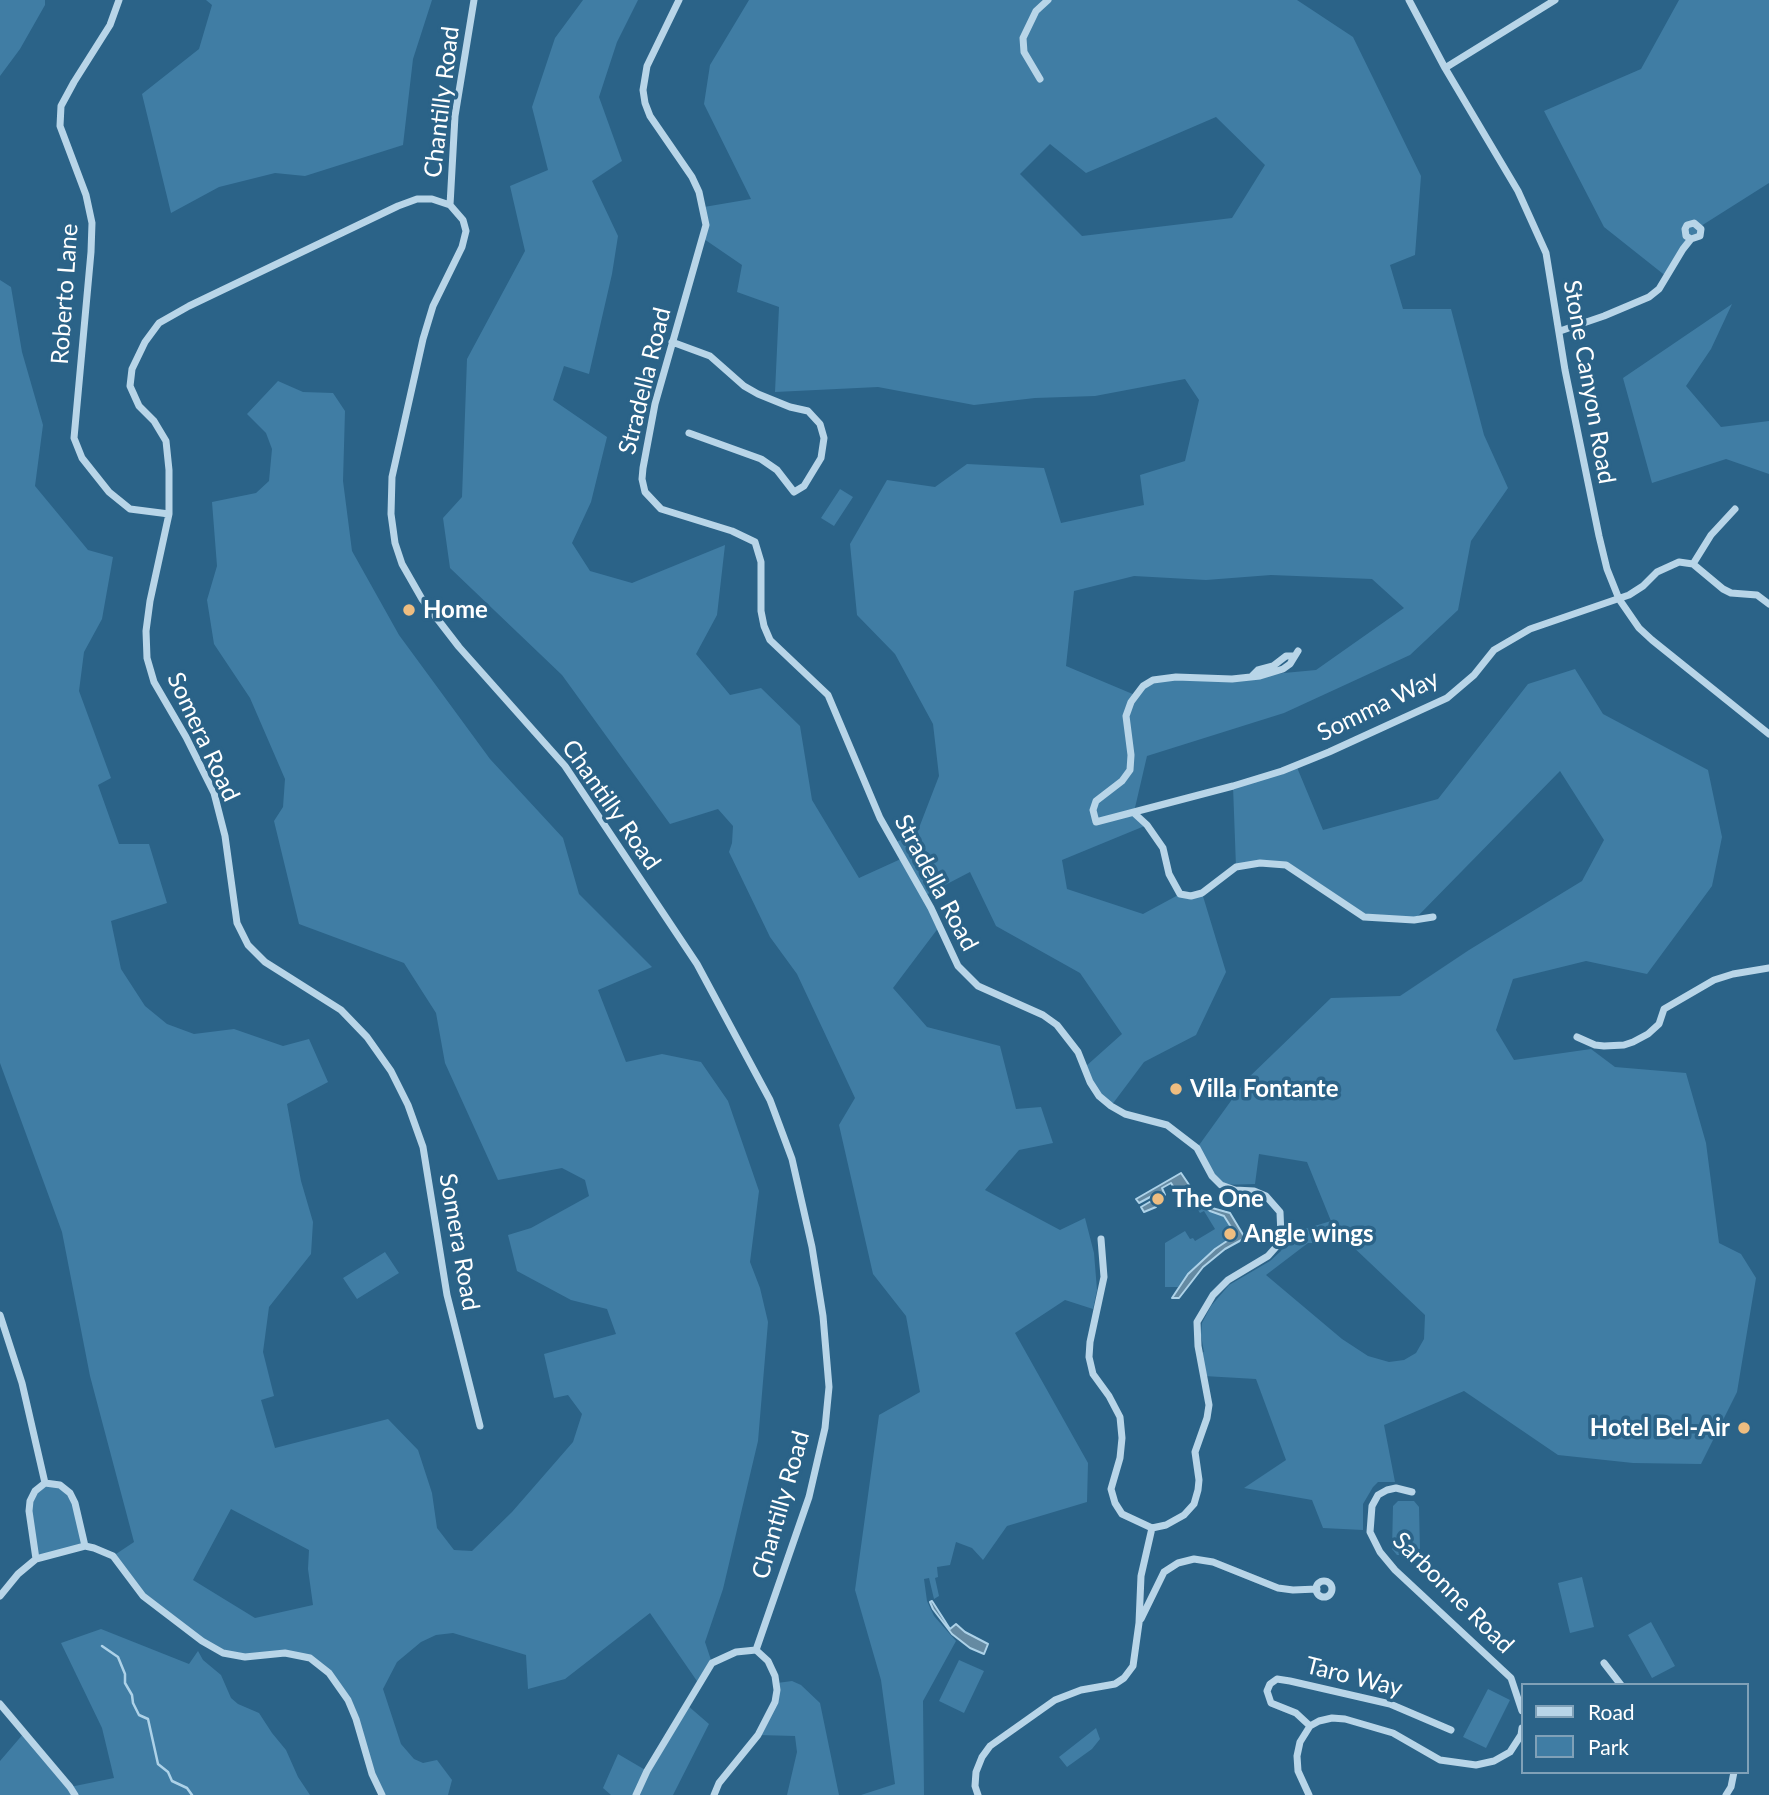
<!DOCTYPE html>
<style>
body{margin:0}
#map{position:relative;width:1769px;height:1795px;overflow:hidden;background:#2b6388;font-family:Lato,sans-serif}
canvas{display:block}
.legend{position:absolute;left:1521px;top:1683px;width:228px;height:91px;box-sizing:border-box;background:#2b6388;border:2px solid #80a1b8;margin:0;padding:9px 12px;list-style:none;font-size:21px;color:#fff}
.legend li{display:flex;align-items:center;gap:14px;height:35px}
.legend b{width:35px;border:2px solid #80a1b8}
</style>
<div id="map">
<canvas width="1769" height="1795"></canvas>
<ul class="legend">
<li><b style="height:9px;background:#b8d5e8"></b>Road</li>
<li><b style="height:19px;background:#407da4"></b>Park</li>
</ul>
</div>
<script>
const c = document.querySelector('canvas').getContext('2d');
c.lineJoin = 'round';
function paint(path, color) { c.fillStyle = color; c.fill(path, 'evenodd'); }
const toPath = rows => new Path2D(rows.map(r => 'M' + r).join(''));
function stroke(path, color, width, dash) { c.strokeStyle = color; c.lineWidth = width; c.lineCap = dash ? 'butt' : 'round'; c.setLineDash(dash || []); c.stroke(path); }
function label(font, color, halo, rows, align = 'center') {
  c.font = font + ' Lato,sans-serif'; c.lineWidth = 7; c.setLineDash([]); c.textBaseline = 'middle'; c.strokeStyle = halo; c.fillStyle = color; for (const [text, x, y, turn = 0] of rows) {
    c.save(); c.translate(x, y); c.rotate((+turn || 0) * Math.PI / 180); c.textAlign = isNaN(turn) ? turn : align; if (halo) c.strokeText(text, 0, 0); c.fillText(text, 0, 0); c.restore();
  }
}
paint(toPath([
 [0,0,45,0,45,5,20,49,0,76],
 [206,0,432,0,413,59,403,145,305,176,275,173,219,187,171,213,142,94,199,49,212,5],
 [583,0,638,0,617,42,599,97,622,161,592,181,618,236,612,274,589,374,564,366,553,400,607,437,591,502,572,543,590,571,632,583,725,545,717,615,696,654,730,695,761,688,800,726,812,800,859,878,903,858,894,843,917,833,939,776,933,724,895,654,857,615,850,544,887,480,935,487,967,464,1044,468,1061,523,1144,505,1140,475,1185,461,1199,400,1185,379,1095,396,1035,398,974,405,878,387,775,392,779,307,737,292,742,265,704,239,704,207,751,199,704,104,710,65,749,0,1297,0,1353,37,1421,176,1415,255,1390,265,1403,309,1451,309,1484,435,1508,488,1471,541,1458,610,1410,655,1284,713,1147,756,1134,812,1147,825,1062,860,1067,889,1143,914,1180,894,1202,893,1226,972,1196,1035,1144,1062,1111,1106,1099,1096,1085,1067,1122,1034,1080,973,996,926,970,872,924,896,939,927,893,988,927,1027,1000,1046,1016,1109,1041,1107,1053,1143,1019,1150,985,1190,1060,1230,1085,1218,1094,1253,1097,1290,1093,1309,1065,1300,1015,1333,1088,1463,1087,1502,1007,1526,983,1560,972,1548,956,1542,950,1565,937,1567,938,1577,935,1578,939,1596,934,1599,929,1578,924,1579,927,1601,934,1616,956,1641,923,1701,924,1795,861,1795,895,1784,881,1680,855,1590,879,1415,920,1392,906,1316,873,1274,839,1125,855,1098,797,974,770,937,729,852,732,843,733,826,718,809,670,824,562,675,450,568,443,518,462,497,467,359,525,251,510,186,548,170,532,107,555,38],
 [1216,117,1265,165,1232,218,1082,236,1020,174,1050,144,1086,173],
 [1271,575,1372,579,1404,608,1316,670,1252,676,1153,680,1135,695,1066,666,1074,591,1134,576,1206,580],
 [1679,0,1769,0,1769,183,1701,226,1694,240,1667,277,1604,227,1544,111,1641,69],
 [0,280,11,287,22,352,43,425,35,486,88,550,113,557,102,619,84,652,79,691,111,778,98,785,119,844,149,844,167,903,111,921,121,969,145,1006,167,1024,194,1034,234,1029,283,1046,309,1039,328,1082,287,1104,301,1181,313,1222,311,1254,269,1307,263,1352,274,1396,261,1400,275,1448,388,1419,418,1450,432,1493,437,1528,454,1550,472,1551,512,1512,573,1442,582,1414,568,1395,554,1398,544,1354,616,1334,607,1309,571,1300,517,1271,508,1235,531,1228,589,1196,585,1180,562,1168,498,1180,445,1063,436,1013,404,963,299,924,274,821,283,807,285,779,250,698,214,644,207,600,217,566,212,502,256,493,269,481,272,449,266,433,247,414,278,381,303,392,333,393,345,411,343,481,352,551,399,635,490,759,563,838,579,894,652,967,598,990,626,1062,662,1054,701,1062,728,1101,759,1191,750,1262,760,1288,768,1322,758,1441,723,1589,705,1642,712,1663,699,1684,650,1613,565,1679,528,1689,526,1655,453,1633,436,1635,421,1642,397,1662,383,1689,401,1744,414,1759,423,1763,437,1760,452,1780,448,1795,382,1795,356,1719,338,1684,310,1658,223,1653,154,1605,113,1556,134,1542,90,1376,62,1232,0,1063],
 [231,1509,309,1550,308,1569,313,1605,255,1618,193,1580],
 [1732,304,1711,349,1686,386,1721,427,1769,421,1769,474,1726,459,1652,483,1623,378],
 [840,489,853,497,834,526,821,518],
 [1575,669,1603,714,1708,770,1722,837,1712,886,1647,974,1586,961,1513,979,1496,1030,1514,1060,1591,1049,1615,1067,1686,1073,1706,1143,1719,1243,1741,1254,1756,1278,1737,1392,1701,1464,1633,1463,1558,1455,1464,1391,1384,1425,1395,1482,1378,1482,1373,1487,1363,1504,1363,1530,1323,1528,1312,1500,1244,1488,1286,1460,1256,1379,1204,1376,1199,1354,1204,1352,1201,1335,1202,1323,1211,1306,1229,1285,1270,1261,1281,1251,1288,1234,1331,1221,1307,1162,1259,1154,1255,1184,1221,1185,1197,1148,1246,1080,1331,998,1400,996,1469,950,1582,881,1604,840,1560,771,1414,920,1364,917,1286,865,1236,867,1233,786,1296,765,1323,830,1438,799,1528,684],
 [1308,1243,1349,1243,1425,1315,1424,1339,1416,1353,1404,1360,1389,1362,1368,1356,1342,1339,1266,1275],
 [1195,1199,1210,1211,1224,1216,1232,1228,1225,1233,1229,1239,1215,1249,1188,1274,1178,1287,1165,1287,1165,1243,1185,1231,1190,1239,1193,1238,1195,1241,1215,1229,1204,1211,1200,1213,1192,1201],
 [385,1252,399,1273,357,1299,343,1278],
 [45,1483,60,1485,70,1493,85,1546,36,1559,29,1511,35,1491],
 [1398,1501,1414,1501,1419,1507,1420,1550,1414,1555,1397,1555,1392,1549,1393,1506],
 [1582,1577,1594,1627,1570,1633,1558,1583],
 [1651,1622,1675,1666,1652,1678,1628,1635],
 [101,1629,189,1664,198,1651,203,1660,221,1675,231,1698,238,1704,259,1713,272,1733,286,1750,298,1777,310,1795,0,1795,0,1761,24,1733,70,1787,114,1778,102,1728,61,1643],
 [959,1660,984,1671,964,1713,939,1701],
 [792,1681,801,1685,820,1703,839,1795,787,1795,797,1752,795,1736,758,1735,772,1710,777,1683],
 [1488,1689,1510,1700,1486,1748,1463,1737],
 [687,1705,709,1724,673,1795,611,1795,603,1788,618,1754,647,1771],
 [1096,1728,1100,1739,1092,1749,1067,1767,1059,1757]
]), '#407da4');
const water = toPath([
 [1181,1173,1198,1198,1212,1208,1230,1213,1245,1238,1225,1249,1203,1267,1179,1298,1172,1298,1188,1274,1215,1249,1236,1235,1224,1216,1210,1211,1195,1199,1191,1200,1186,1192,1179,1196,1171,1183,1162,1188,1165,1195,1153,1202,1156,1207,1144,1212,1141,1207,1153,1200,1152,1196,1139,1203,1136,1199,1181,1173],
 [932,1601,950,1629,956,1624,965,1632,988,1644,984,1654,970,1648,952,1634,933,1609,930,1602,932,1601]
]);
paint(water, '#658aa2');
stroke(water, '#add2e8', 2);
stroke(toPath([
 [102,1646,118,1657,125,1674,125,1683,132,1695,133,1703,139,1715,148,1719,158,1764,168,1772,172,1781,187,1788,192,1795]
]), '#add2e8', 2.5);
stroke(toPath([
 [119,0,110,25,74,82,61,106,60,126,86,195,92,223,91,252,74,438,82,458,109,492,130,509,169,514],
 [474,0,455,116,450,205,463,220,466,231,462,247,433,306,423,339,392,477,391,514,395,543,402,564,422,599,459,647,565,766,697,964,770,1100,792,1159,812,1247,823,1316,829,1387,825,1428,809,1497,756,1650],
 [679,0,647,66,643,90,645,103,650,116,692,177,699,192,706,225,655,404,643,468,642,479,645,492,661,509,732,531,755,542,761,562,761,611,764,626,770,640,828,695,880,818,931,908,958,966,978,986,1043,1015,1057,1025,1078,1052,1090,1082,1099,1096,1111,1106,1125,1114,1167,1125,1197,1148,1212,1176,1221,1185,1235,1190,1254,1191,1266,1196,1280,1212,1281,1236,1276,1247,1268,1256,1228,1280,1213,1295,1197,1322,1198,1346,1209,1405,1207,1418,1195,1452,1199,1480,1198,1490,1194,1504,1184,1515,1166,1525,1152,1528,1141,1576,1139,1623,1133,1666,1124,1678,1115,1684,1081,1690,1055,1700,990,1746,982,1757,976,1772,975,1786,978,1795],
 [1409,0,1445,68,1518,191,1546,253,1565,370,1599,536,1607,569,1619,599,1639,628,1652,640,1769,734],
 [1445,68,1555,0],
 [1040,79,1024,52,1023,38,1036,11,1048,0],
 [450,205,432,199,417,199,398,206,189,306,159,323,145,342,132,369,130,386,139,406,154,421,166,441,169,470,169,514,150,601,146,631,147,658,154,682,186,737,214,793,225,836,237,923,248,945,265,962,341,1010,367,1037,391,1071,408,1105,423,1147,447,1295,480,1426],
 [1560,331,1604,316,1649,297,1659,289,1683,249,1691,239,1700,236,1701,229,1694,223,1687,225,1685,229,1686,236,1691,239],
 [672,342,710,356,744,386,758,394,790,407,808,411,820,424,824,438,821,458,804,486,794,492,777,470,761,459,689,433],
 [1693,564,1711,535,1735,509],
 [1298,651,1290,664,1283,669,1260,676,1232,679,1176,677,1153,680,1143,686,1131,702,1126,716,1131,755,1130,770,1122,781,1096,801,1093,810,1096,822,1233,786,1282,771,1329,752,1447,698,1474,675,1494,650,1530,629,1629,595,1643,586,1657,572,1679,562,1693,564,1723,589,1731,593,1757,595,1769,604],
 [1252,676,1258,670,1273,666,1286,656,1294,656],
 [1134,813,1147,825,1163,848,1169,874,1180,894,1191,896,1202,893,1236,867,1260,863,1286,865,1364,917,1414,920,1433,917],
 [1577,1037,1595,1045,1604,1046,1624,1045,1633,1042,1648,1034,1659,1024,1664,1009,1714,980,1733,974,1769,968],
 [1101,1239,1104,1277,1090,1342,1089,1357,1093,1374,1109,1396,1120,1417,1122,1438,1120,1458,1111,1489,1115,1503,1122,1514,1152,1528],
 [0,1315,22,1383,45,1483],
 [1412,1492,1396,1488,1387,1490,1378,1495,1372,1506,1370,1532,1380,1552,1395,1570,1511,1678,1522,1711],
 [36,1559,29,1511,30,1501,35,1491,45,1483,60,1485,70,1493,75,1503,85,1546],
 '1316 1589a8 8 0 1 1 16 0a8 8 0 1 1-16 0Z',
 [0,1596,18,1574,36,1559,85,1546,94,1548,113,1556,143,1596,202,1641,223,1653,245,1657,285,1653,310,1658,329,1673,348,1700,356,1719,372,1774,382,1795],
 [1141,1619,1164,1572,1178,1563,1194,1559,1213,1562,1278,1588,1293,1590,1317,1589],
 [1604,1663,1621,1685],
 [0,1704,70,1787,75,1795],
 [1310,1726,1296,1713,1271,1703,1267,1691,1270,1684,1277,1679,1290,1681,1390,1704,1451,1730],
 [636,1795,647,1771,712,1663,736,1652,756,1650,768,1661,775,1676,777,1690,775,1702,758,1735,719,1783,714,1795],
 [1309,1795,1298,1771,1297,1756,1300,1742,1310,1726,1319,1721,1332,1718,1345,1719,1393,1733,1440,1760,1476,1765,1494,1761,1510,1752,1521,1735,1522,1728],
 [1726,1795,1731,1787,1734,1772]
]), '#b8d5e8', 7);
for (const [x, y, r, color] of [
 [409,610,7,"#eebd80"],
 [1176,1089,7,"#eebd80"],
 [1158,1199,7,"#eebd80"],
 [1230,1234,7,"#eebd80"],
 [1744,1428,7,"#eebd80"]
]) { const dot = new Path2D(); dot.arc(x, y, r, 0, 2 * Math.PI); c.fillStyle = color; c.fill(dot); stroke(dot, '#2b6388', 2.5); }
label('24px', '#fff', '#2b6388', [
 ["Chantilly Road",442,102,-83],
 ["Roberto Lane",65,294,-86],
 ["Stradella Road",645,381,-76],
 ["Stone Canyon Road",1589,382,80],
 ["Somma Way",1378,706,-26],
 ["Somera Road",203,737,65],
 ["Chantilly Road",611,805,55],
 ["Stradella Road",936,883,62],
 ["Somera Road",459,1242,80],
 ["Chantilly Road",781,1505,-74],
 ["Sarbonne Road",1453,1593,45],
 ["Taro Way",1354,1677,14]
]);
label('bold 24px', '#fff', '#2b6388', [
 ["Home",423,610],
 ["Villa Fontante",1190,1089],
 ["The One",1172,1199],
 ["Angle wings",1244,1234],
 ["Hotel Bel-Air",1730,1428,"right"]
], 'left');
</script>
